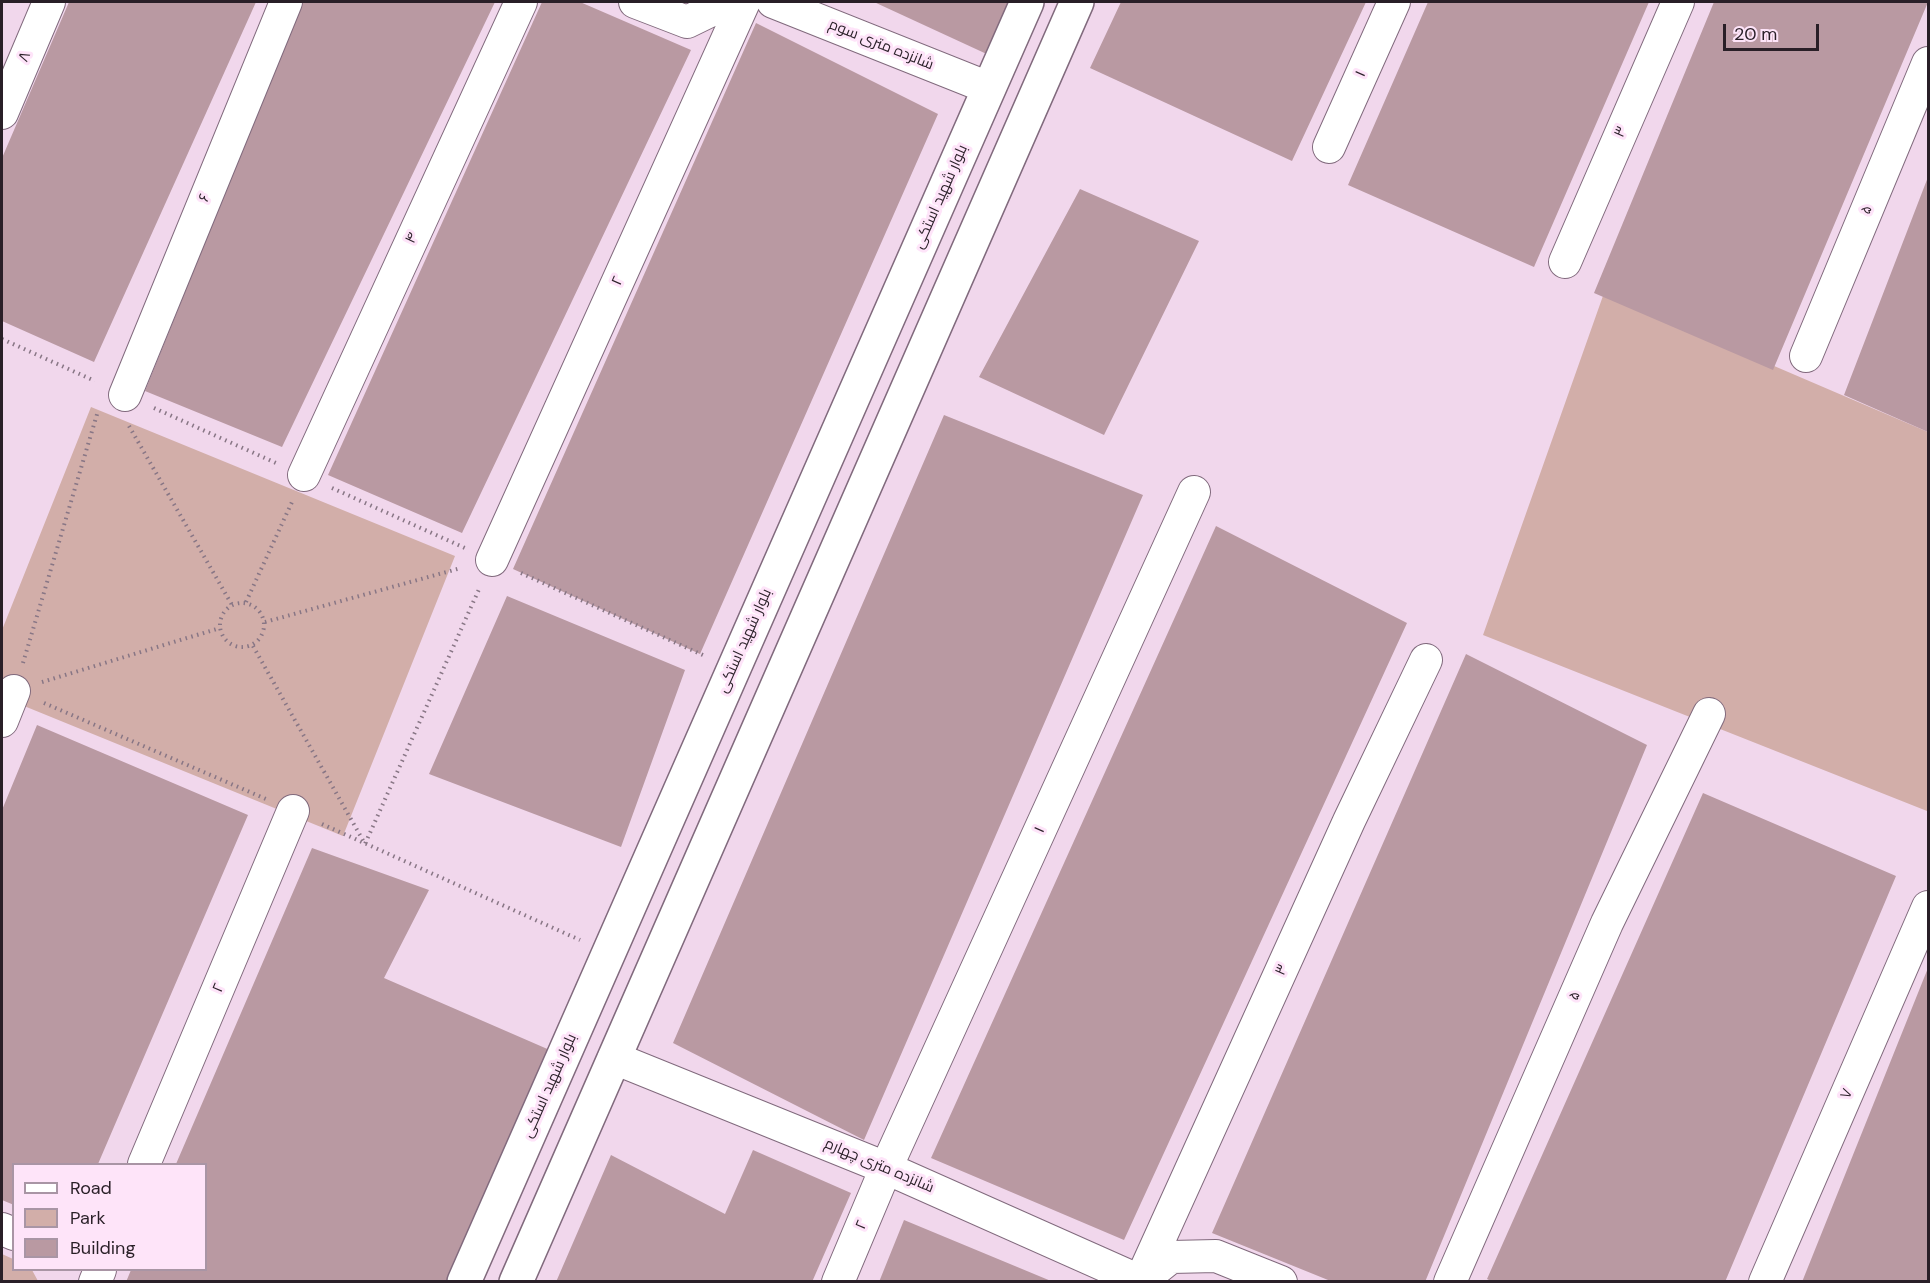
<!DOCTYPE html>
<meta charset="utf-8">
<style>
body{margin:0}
#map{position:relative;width:1930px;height:1283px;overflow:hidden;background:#f1d7ec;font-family:"DM Sans",sans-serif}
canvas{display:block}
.frame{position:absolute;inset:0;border:3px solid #291f27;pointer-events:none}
.legend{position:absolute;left:12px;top:1163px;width:195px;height:108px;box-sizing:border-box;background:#fee4f9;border:2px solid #a995a5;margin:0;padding:8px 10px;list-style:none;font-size:18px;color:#291f27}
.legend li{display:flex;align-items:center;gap:12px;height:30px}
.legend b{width:30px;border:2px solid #a995a5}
.scale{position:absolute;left:1723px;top:24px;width:96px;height:27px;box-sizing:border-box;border:3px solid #291f27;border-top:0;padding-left:8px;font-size:18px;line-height:21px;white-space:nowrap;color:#291f27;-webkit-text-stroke:4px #fee4f9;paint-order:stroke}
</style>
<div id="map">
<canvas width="1930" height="1283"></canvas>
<div class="frame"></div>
<ul class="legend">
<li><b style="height:8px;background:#fff"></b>Road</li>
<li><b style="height:16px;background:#d2aea9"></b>Park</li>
<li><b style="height:16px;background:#b999a2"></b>Building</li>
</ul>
<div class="scale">20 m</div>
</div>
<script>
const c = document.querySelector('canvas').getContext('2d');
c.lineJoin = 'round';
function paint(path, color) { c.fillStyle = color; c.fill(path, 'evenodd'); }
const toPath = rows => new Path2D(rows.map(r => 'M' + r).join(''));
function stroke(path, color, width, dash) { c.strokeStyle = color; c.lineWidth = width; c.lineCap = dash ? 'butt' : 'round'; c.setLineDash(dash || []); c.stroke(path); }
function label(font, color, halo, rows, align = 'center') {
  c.font = font + ' "DM Sans",Cairo,sans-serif'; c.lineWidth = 6; c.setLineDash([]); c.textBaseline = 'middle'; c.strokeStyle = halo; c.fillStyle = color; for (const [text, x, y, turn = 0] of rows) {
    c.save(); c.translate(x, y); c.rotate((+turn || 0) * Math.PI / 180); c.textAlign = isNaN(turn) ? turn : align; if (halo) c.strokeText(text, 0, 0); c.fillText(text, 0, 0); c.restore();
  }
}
paint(toPath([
 [1604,293,1928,432,1927,811,1483,635],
 [91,407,455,556,343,836,2,697,2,630],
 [2,1254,13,1259,14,1270,32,1270,38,1281,2,1281]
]), '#d2aea9');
paint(toPath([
 [69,2,256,2,94,362,2,321,2,158],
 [302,2,495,2,282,447,145,391],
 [542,2,580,2,691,50,462,533,328,475],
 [874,2,1013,2,991,56],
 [1121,2,1366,2,1292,161,1090,68],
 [1428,2,1649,2,1534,267,1348,185],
 [1714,2,1928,2,1773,370,1594,293],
 [756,23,938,114,700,654,513,569],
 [1928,177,1928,432,1844,395],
 [1080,189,1199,241,1104,435,979,377],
 [944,415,1143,495,864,1140,673,1043],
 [1216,526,1407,623,1124,1240,931,1158],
 [507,596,685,670,621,847,429,774],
 [1466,654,1647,745,1425,1282,1333,1282,1212,1233],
 [37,725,248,815,98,1164,14,1164,14,1205,2,1200,2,810],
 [1703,793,1896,876,1725,1282,1493,1282,1487,1279],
 [312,848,429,890,384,978,552,1051,450,1282,126,1282,131,1270,206,1270,206,1164,176,1164],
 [1928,968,1928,1282,1802,1282],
 [753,1150,851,1193,812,1282,556,1282,611,1155,725,1214],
 [904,1220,1051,1281,1051,1282,879,1282]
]), '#b999a2');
const minor = toPath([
 [635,2,687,22,728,2],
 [773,2,989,88],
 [2,113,49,2],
 [1329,147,1394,2],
 [1565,262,1678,2],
 [1806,356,1928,63],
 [125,395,286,2],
 [304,475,521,2],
 [492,560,744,2],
 [2,721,14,691],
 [614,1058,886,1168,1140,1281],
 [144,1164,293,811],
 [2,1229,14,1234],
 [1141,1281,1171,1257,1216,1256,1281,1282],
 [95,1282,100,1270],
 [838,1282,886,1168,1194,492],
 [1140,1282,1349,821,1426,660],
 [1450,1282,1607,923,1709,714],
 [1765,1282,1928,907]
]);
const major = toPath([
 [464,1282,1027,2],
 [516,1282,1077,2]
]);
stroke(minor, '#816a7d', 34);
stroke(major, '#816a7d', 36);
stroke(toPath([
 [2,339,95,381],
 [154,408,276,463],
 [129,426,232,605],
 [332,488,465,548],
 [521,573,705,656],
 [246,602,292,502],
 '220 625a22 22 0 1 1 44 0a22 22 0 1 1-44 0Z',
 [265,622,461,568],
 [253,646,365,844,480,587],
 [23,663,98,411],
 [42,682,220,628],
 [44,703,266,799],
 [322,824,580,940]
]), '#887685', 4, [1.5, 4.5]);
stroke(minor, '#fff', 32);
stroke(major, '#fff', 33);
label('15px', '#291f27', '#fee4f9', [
 ["شانزده متری سوم",881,45,22],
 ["۸",25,57,-67],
 ["۱",1361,74,-66],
 ["۳",1621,132,-66],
 ["بلوار شهید استکی",941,197,-66],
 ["۶",205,198,-68],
 ["۵",1867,210,-67],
 ["۴",412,238,-65],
 ["۲",618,281,-66],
 ["بلوار شهید استکی",745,641,-66],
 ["۱",1040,830,-66],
 ["۳",1282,970,-66],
 ["۲",219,988,-67],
 ["۵",1575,996,-66],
 ["بلوار شهید استکی",550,1086,-66],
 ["۷",1847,1094,-66],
 ["شانزده متری چهارم",879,1166,23],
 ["۲",862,1225,-67]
]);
</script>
